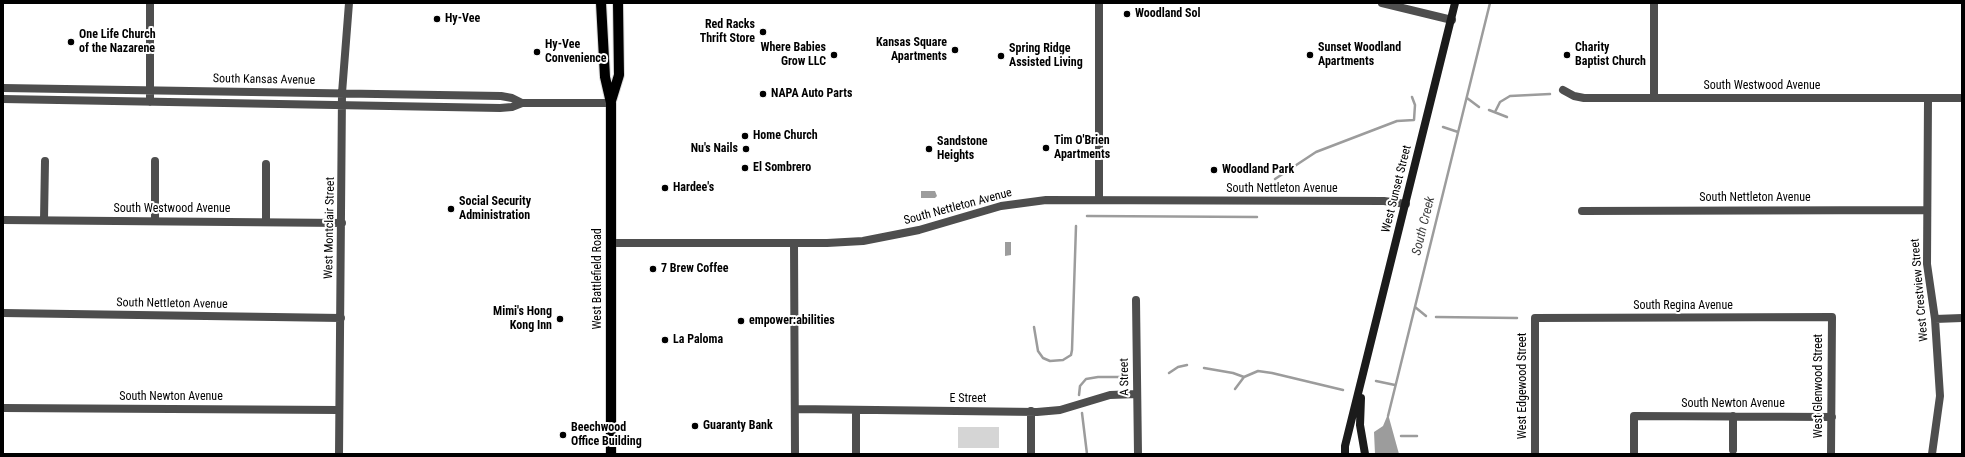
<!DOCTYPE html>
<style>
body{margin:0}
#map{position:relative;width:1965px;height:457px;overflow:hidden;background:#fff;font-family:"Roboto Condensed",sans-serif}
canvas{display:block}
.frame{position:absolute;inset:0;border:4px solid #000;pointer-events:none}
</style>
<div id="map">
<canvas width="1965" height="457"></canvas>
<div class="frame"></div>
</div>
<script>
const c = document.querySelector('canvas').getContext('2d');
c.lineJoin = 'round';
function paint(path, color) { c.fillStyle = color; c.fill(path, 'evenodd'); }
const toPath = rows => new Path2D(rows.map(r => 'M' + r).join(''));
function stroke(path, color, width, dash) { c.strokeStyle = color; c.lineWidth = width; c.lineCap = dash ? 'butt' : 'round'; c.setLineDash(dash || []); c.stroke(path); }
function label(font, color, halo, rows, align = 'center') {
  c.font = font + ' "Roboto Condensed",sans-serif'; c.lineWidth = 4; c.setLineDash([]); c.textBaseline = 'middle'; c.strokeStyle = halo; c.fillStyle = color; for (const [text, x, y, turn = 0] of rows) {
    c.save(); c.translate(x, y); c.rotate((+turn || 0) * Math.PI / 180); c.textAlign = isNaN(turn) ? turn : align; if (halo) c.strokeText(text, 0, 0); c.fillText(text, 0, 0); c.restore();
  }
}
paint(toPath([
 [958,427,999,427,999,448,958,448]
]), '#d5d5d5');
paint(toPath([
 [921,191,935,191,937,196,935,198,921,198],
 [1005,242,1011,242,1011,255,1005,256],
 [1388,414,1399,454,1375,454,1374,432,1383,426]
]), '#9c9c9c');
stroke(toPath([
 [1467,98,1479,107],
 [1489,110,1507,117],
 [1495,112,1500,102,1510,96,1550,94],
 [1443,127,1458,132],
 [1275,179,1316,152,1397,121,1414,120,1415,105,1412,97],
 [1087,216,1257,217],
 [1415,307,1426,316],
 [1436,317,1517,318],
 [1034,327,1038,351,1043,358,1050,361,1063,360,1071,355,1072,350,1076,226],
 [1204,368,1233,373,1244,377,1258,371,1272,373,1343,390],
 [1169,373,1178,367,1187,365],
 [1376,381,1395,385],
 [1235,389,1244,377],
 [1079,395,1080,386,1086,379,1098,377,1121,377],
 [1082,413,1087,454],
 [1388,416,1490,3],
 [1401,436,1417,436]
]), '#9c9c9c', 2.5);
const primary = toPath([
 [601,3,605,77,611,103,611,454],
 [611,101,619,75,618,3]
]);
stroke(primary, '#dbdbdb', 12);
stroke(toPath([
 [1382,3,1452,20],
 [3,88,501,96,512,98,522,103],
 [1563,90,1574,96,1584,98,1962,98],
 [1654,98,1654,3],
 [3,99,500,108,512,107,522,103,611,103],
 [1928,99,1927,264,1935,319,1940,396,1932,454],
 [150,102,150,3],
 [155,161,155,221],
 [1099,200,1099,3],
 [1582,211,1927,210],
 [3,220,342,223],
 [44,220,45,161],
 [266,221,266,164],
 [611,243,827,243,863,241,919,230,1001,206,1046,200,1384,201,1406,204],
 [794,243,795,454],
 [1136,300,1138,454],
 [3,313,341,318],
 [1935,319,1962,318],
 [3,408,339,410],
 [795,409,1037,412,1060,410,1110,395,1137,394],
 [856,410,856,454],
 [1733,416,1733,450],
 [339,454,342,93,349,3],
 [1031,454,1031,411],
 [1535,454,1535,318,1832,317,1831,454],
 [1634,454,1634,416,1832,417]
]), '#4e4e4e', 8);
stroke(toPath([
 [1361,398,1360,425,1365,454],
 [1345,454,1345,446,1455,3]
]), '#1b1b1b', 8);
stroke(primary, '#000', 10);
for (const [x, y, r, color] of [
 [1127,14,4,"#000"],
 [437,19,4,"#000"],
 [763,32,4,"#000"],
 [71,42,4,"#000"],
 [955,50,4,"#000"],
 [537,52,4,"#000"],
 [834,55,4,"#000"],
 [1310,55,4,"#000"],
 [1567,55,4,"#000"],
 [1001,56,4,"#000"],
 [763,94,4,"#000"],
 [745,136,4,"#000"],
 [1046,148,4,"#000"],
 [746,149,4,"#000"],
 [929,149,4,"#000"],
 [745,168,4,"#000"],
 [1214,170,4,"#000"],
 [665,188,4,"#000"],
 [451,209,4,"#000"],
 [653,269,4,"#000"],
 [560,319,4,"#000"],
 [741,321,4,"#000"],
 [665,340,4,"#000"],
 [695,426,4,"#000"],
 [563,435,4,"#000"]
]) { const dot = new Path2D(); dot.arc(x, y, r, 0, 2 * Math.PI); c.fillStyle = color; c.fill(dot); stroke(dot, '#fff', 1.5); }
label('bold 12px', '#000', '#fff', [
 ["Woodland Sol",1135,14],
 ["Hy-Vee",445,19],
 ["Red Racks",755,25,"right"],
 ["Thrift Store",755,39,"right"],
 ["One Life Church",79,35],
 ["of the Nazarene",79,49],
 ["Kansas Square",947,43,"right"],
 ["Apartments",947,57,"right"],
 ["Hy-Vee",545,45],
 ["Convenience",545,59],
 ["Where Babies",826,48,"right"],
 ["Grow LLC",826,62,"right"],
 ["Sunset Woodland",1318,48],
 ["Apartments",1318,62],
 ["Charity",1575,48],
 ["Baptist Church",1575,62],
 ["Spring Ridge",1009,49],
 ["Assisted Living",1009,63],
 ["NAPA Auto Parts",771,94],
 ["Home Church",753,136],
 ["Tim O'Brien",1054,141],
 ["Apartments",1054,155],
 ["Sandstone",937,142],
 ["Heights",937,156],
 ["Nu's Nails",738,149,"right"],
 ["El Sombrero",753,168],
 ["Woodland Park",1222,170],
 ["Hardee's",673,188],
 ["Social Security",459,202],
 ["Administration",459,216],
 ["7 Brew Coffee",661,269],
 ["Mimi's Hong",552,312,"right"],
 ["Kong Inn",552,326,"right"],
 ["empower:abilities",749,321],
 ["La Paloma",673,340],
 ["Guaranty Bank",703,426],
 ["Beechwood",571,428],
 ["Office Building",571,442]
], 'left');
label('12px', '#000', '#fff', [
 ["South Kansas Avenue",264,80,1],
 ["South Westwood Avenue",1762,86],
 ["South Nettleton Avenue",1282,189],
 ["West Sunset Street",1397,189,-76],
 ["South Nettleton Avenue",1755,198],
 ["South Nettleton Avenue",958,207,-15],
 ["South Westwood Avenue",172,209],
 ["West Montclair Street",330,228,-89],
 ["West Battlefield Road",598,279,-90],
 ["West Crestview Street",1920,290,-95],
 ["South Nettleton Avenue",172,304,1],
 ["South Regina Avenue",1683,306],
 ["A Street",1125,377,-91],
 ["West Edgewood Street",1523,386,-90],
 ["West Glenwood Street",1819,386,-90],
 ["South Newton Avenue",171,397],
 ["E Street",968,399],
 ["South Newton Avenue",1733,404]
]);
label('italic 13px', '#3d3d3d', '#fff', [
 ["South Creek",1424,226,-76]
]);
</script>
